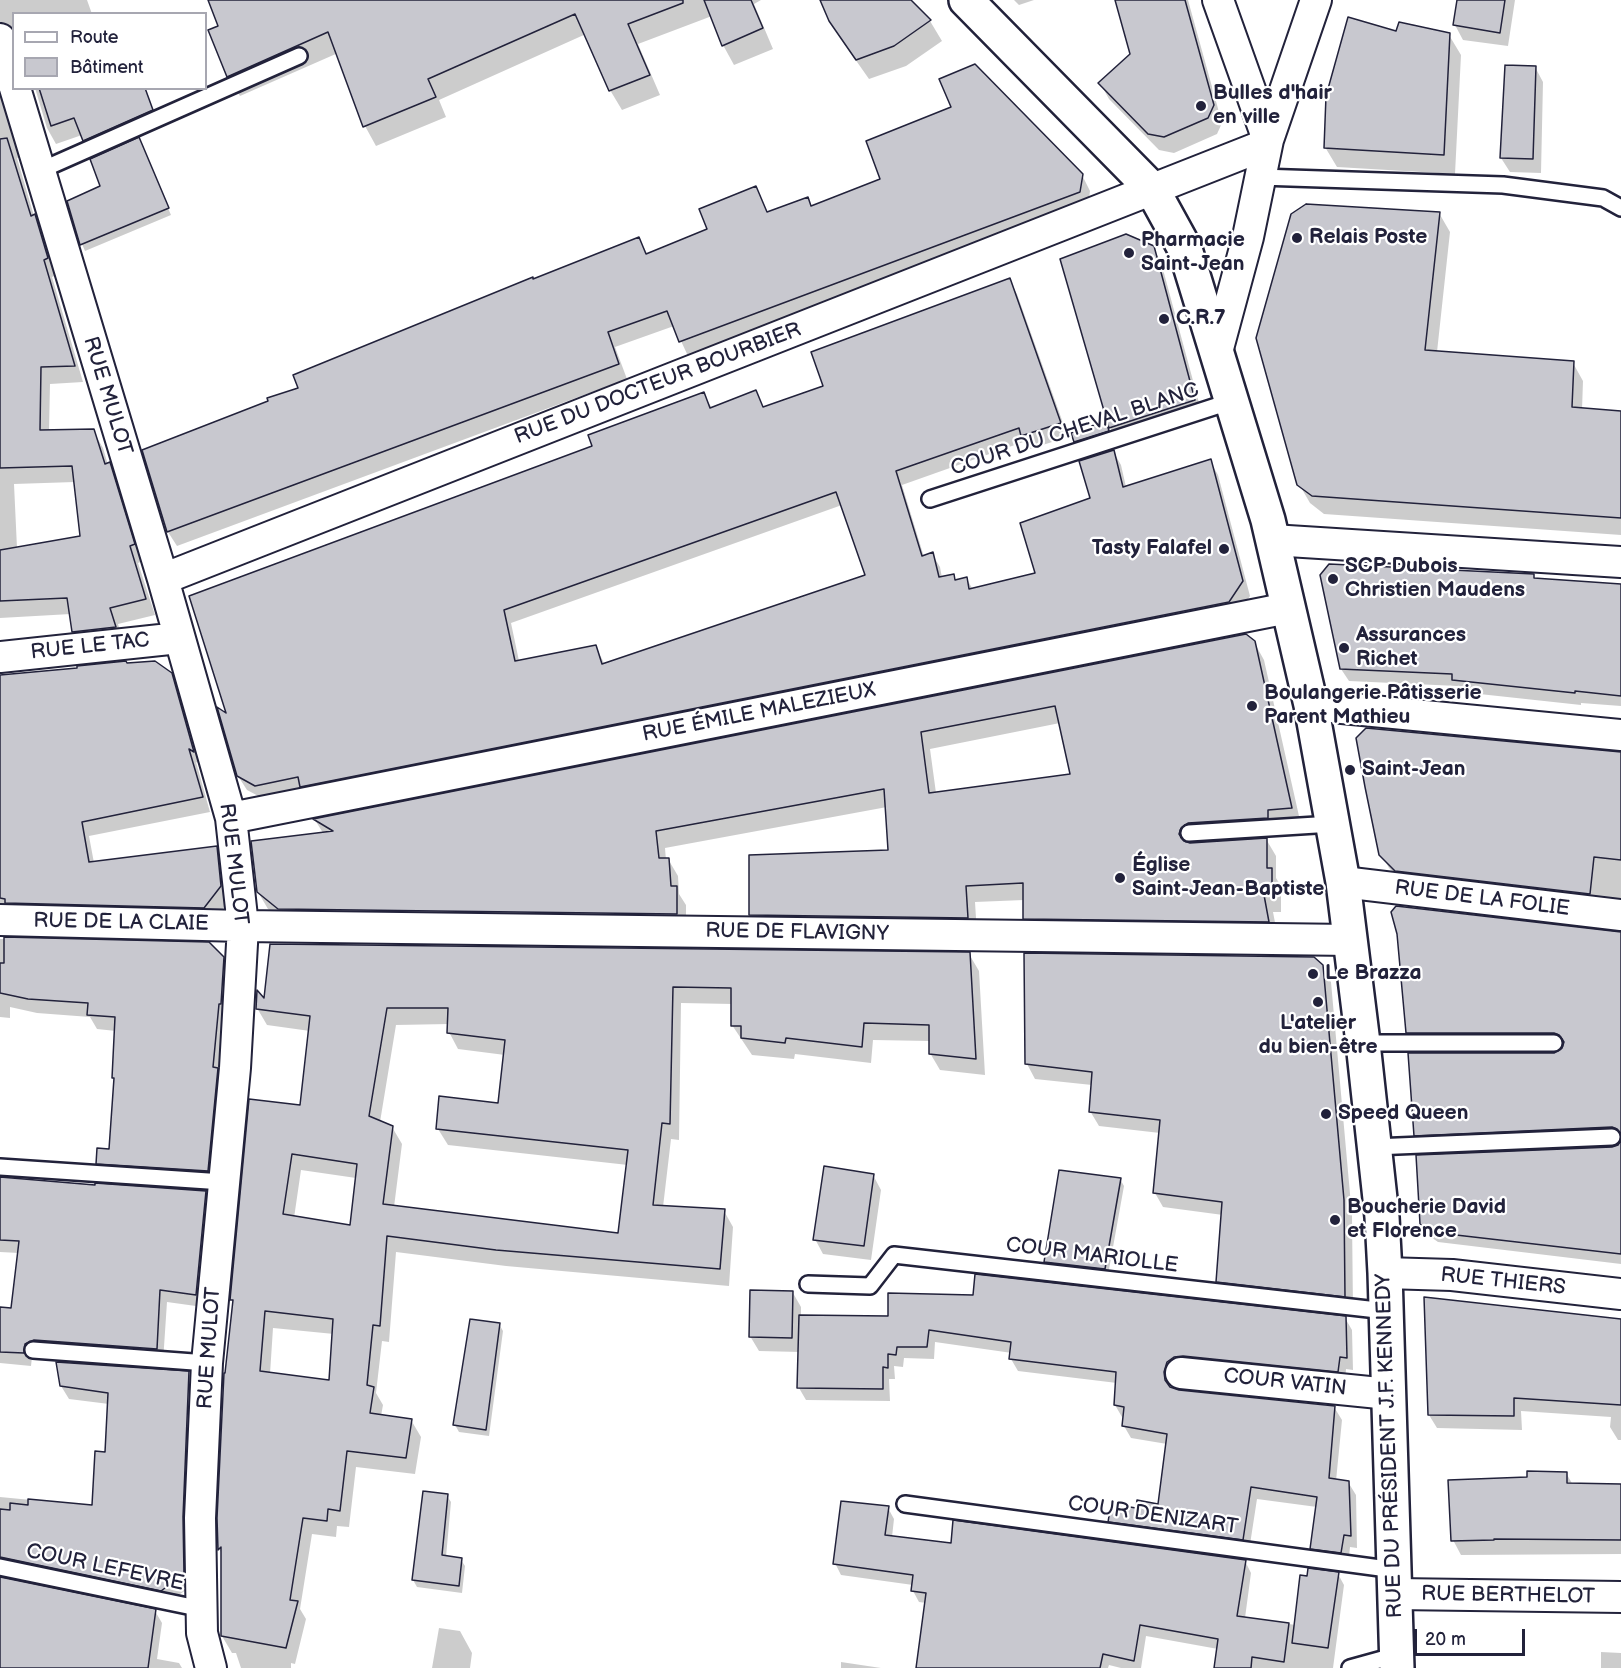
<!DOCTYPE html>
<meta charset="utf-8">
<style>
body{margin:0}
#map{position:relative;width:1621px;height:1668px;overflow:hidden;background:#fff;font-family:"Balsamiq Sans",sans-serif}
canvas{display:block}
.legend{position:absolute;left:12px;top:12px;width:195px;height:78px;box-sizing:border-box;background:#fff;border:2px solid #a7a7b1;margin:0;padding:8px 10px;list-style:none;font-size:18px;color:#22223b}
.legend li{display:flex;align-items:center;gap:12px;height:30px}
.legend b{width:30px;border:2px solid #a7a7b1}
.scale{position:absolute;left:1414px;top:1629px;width:111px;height:27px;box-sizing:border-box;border:3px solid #22223b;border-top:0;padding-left:8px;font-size:18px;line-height:21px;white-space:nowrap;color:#22223b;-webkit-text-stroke:4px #fff;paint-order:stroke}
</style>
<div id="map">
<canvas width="1621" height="1668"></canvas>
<ul class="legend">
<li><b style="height:8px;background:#fff"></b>Route</li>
<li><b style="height:16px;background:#c8c8cf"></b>Bâtiment</li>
</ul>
<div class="scale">20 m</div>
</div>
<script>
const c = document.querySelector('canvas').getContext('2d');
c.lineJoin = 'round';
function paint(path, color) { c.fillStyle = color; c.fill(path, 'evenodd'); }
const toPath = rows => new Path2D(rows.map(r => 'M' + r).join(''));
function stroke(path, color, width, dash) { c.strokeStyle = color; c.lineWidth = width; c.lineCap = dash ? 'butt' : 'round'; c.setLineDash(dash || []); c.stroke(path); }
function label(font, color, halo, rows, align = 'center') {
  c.font = font + ' "Balsamiq Sans",sans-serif'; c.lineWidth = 4.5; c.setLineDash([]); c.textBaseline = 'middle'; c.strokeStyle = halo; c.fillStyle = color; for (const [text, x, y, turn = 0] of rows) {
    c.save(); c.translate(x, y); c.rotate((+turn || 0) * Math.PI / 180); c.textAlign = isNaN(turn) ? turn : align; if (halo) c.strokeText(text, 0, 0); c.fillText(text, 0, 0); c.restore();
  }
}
paint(toPath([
 [0,0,87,0,92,14,14,14,14,38,0,42],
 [209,0,761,0,754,4,773,49,734,65,723,45,712,16,638,44,660,95,622,110,610,90,586,34,439,100,446,117,376,146,365,126,338,53,240,96,228,76,220,27],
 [822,0,910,0,930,21,942,41,906,66,869,79,843,42],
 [1014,0,1034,0,1019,5],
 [1117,0,1188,0,1222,123,1217,134,1174,153,1159,150,1109,99,1100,83,1132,54],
 [1459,0,1515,0,1508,46,1463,40,1455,25],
 [1397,32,1449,35,1461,55,1455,174,1337,167,1325,147],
 [1535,67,1543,82,1541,173,1510,172,1501,158],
 [0,87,21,157,17,158,34,216,44,233,57,275,52,277,83,382,50,384,49,432,93,431,103,448,108,465,119,481,143,561,138,563,155,615,118,624,124,644,83,648,74,632,71,614,0,618],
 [75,482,81,537,17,548,14,484],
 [35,88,121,88,140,136,138,138,171,215,85,251,82,244,102,187,95,159,82,135,56,144,47,128],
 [1082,175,1090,191,1088,206,688,356,674,326,615,347,627,379,177,546,168,532,144,451,300,389,533,281,639,239,648,255,708,230,756,188,768,213,807,199,812,207,882,180],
 [1439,213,1450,232,1437,352,1573,363,1583,381,1582,410,1621,412,1621,535,1324,514,1310,503,1299,484],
 [1153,248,1161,262,1202,414,1119,441,1113,431,1116,445,1084,456,1075,441,1106,423,1112,433,1062,260],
 [1009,280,1017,294,1068,437,1030,449,1026,441,902,485,924,557,932,554,940,567,942,578,953,576,956,581,967,579,973,590,1037,574,1092,499,1113,451,1121,465,1126,487,1210,461,1218,475,1250,596,1237,616,264,799,247,790,238,776,229,717,594,447,703,394,712,408,755,392,764,408,825,387],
 [842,505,867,576,605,665,596,647,519,661,511,623],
 [1533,575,1535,580,1621,585,1621,706,1581,703,1581,705,1461,692,1457,686,1349,681,1341,669],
 [1254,642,1264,660,1301,825,1198,840,1191,844,1266,839,1276,856,1276,878,1281,886,1281,912,1273,912,1278,938,1034,935,1025,918,1024,900,975,902,977,934,760,932,750,915,890,852,887,807,665,848,666,860,668,859,678,876,679,894,686,905,686,931,289,926,268,909,258,892,323,833,315,820],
 [1060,723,1072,776,936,793,930,749],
 [171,674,179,689,201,764,196,762,210,812,89,836,94,863,216,847,224,861,229,901,212,922,0,919,0,676],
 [1621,753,1621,909,1404,883,1389,868,1381,854],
 [1621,933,1619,1140,1423,1148,1415,1135,1554,1054,1564,1046,1415,1046,1408,1033],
 [0,939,208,944,223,958,231,973,215,1185,106,1178,98,1163,111,1151,116,1031,97,1029,90,1017,37,1013,10,1007,10,1018,0,1017],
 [969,954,979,971,985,1075,940,1070,930,1053,930,1041,873,1040,871,1063,795,1054,794,1059,752,1055,732,1025,732,1004,681,1003,679,1140,671,1139,663,1207,724,1211,733,1227,729,1286,506,1266,396,1252,389,1342,382,1341,376,1393,383,1405,381,1416,411,1420,421,1437,415,1474,356,1467,349,1527,337,1526,336,1537,312,1534,300,1609,306,1619,295,1664,291,1663,291,1668,241,1668,236,1653,232,1653,222,1636,223,1555,219,1549,219,1518,234,1303,232,1300,302,1107,310,1031,267,1025,257,1008,266,1001],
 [449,1024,449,1032,458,1049,505,1055,500,1105,438,1129,448,1145,628,1165,619,1235,394,1207,402,1144,392,1127,380,1122,396,1025],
 [301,1170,356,1178,351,1227,294,1218],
 [273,1328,334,1334,330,1382,270,1374],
 [1322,966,1331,982,1352,1216,1353,1311,1226,1296,1218,1282,1223,1215,1163,1207,1155,1193,1160,1133,1099,1126,1090,1111,1092,1085,1035,1079,1027,1064],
 [873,1175,881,1190,871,1260,823,1254,815,1239],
 [1621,1177,1621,1264,1438,1242,1428,1235,1421,1224],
 [0,1179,97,1187,205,1192,213,1205,203,1307,167,1302,163,1362,32,1357,31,1366,0,1363,0,1309,13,1310,19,1253,0,1252],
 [1120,1179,1124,1186,1108,1275,1049,1269,1045,1262],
 [793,1293,801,1307,801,1317,1345,1318,1352,1330,1353,1370,1346,1369,1345,1383,1174,1375,1170,1385,1171,1388,1179,1392,1334,1407,1342,1420,1336,1481,1348,1482,1356,1495,1357,1548,1350,1547,1348,1565,1319,1561,1312,1548,1317,1507,1257,1499,1249,1551,1117,1534,1110,1521,1137,1510,1159,1505,1167,1444,1131,1438,1124,1426,1125,1418,1122,1417,1115,1405,1117,1383,1018,1371,1011,1359,1012,1353,935,1342,934,1359,904,1358,903,1367,894,1366,895,1379,889,1379,890,1401,806,1400,799,1388,800,1352,759,1351,750,1336],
 [1621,1321,1621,1440,1618,1440,1610,1427,1611,1417,1521,1411,1522,1430,1437,1428,1429,1415],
 [499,1324,503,1331,489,1436,459,1432,455,1425],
 [188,1373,196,1385,190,1587,169,1602,0,1573,0,1497,94,1506,107,1454,109,1404,69,1399,61,1386],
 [1566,1473,1573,1485,1621,1486,1621,1554,1461,1555,1453,1540,1528,1479],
 [447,1496,451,1502,446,1557,461,1560,465,1566,462,1593,417,1587,413,1580],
 [888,1508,894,1519,892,1537,952,1545,1245,1561,1251,1573,1245,1618,1296,1625,1338,1574,1344,1585,1333,1668,1215,1668,1218,1649,1146,1636,1141,1668,1121,1668,1109,1665,1108,1668,918,1668,926,1603,919,1602,913,1591,913,1585,841,1575,835,1563],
 [0,1578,155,1611,162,1623,157,1659,179,1663,182,1668,0,1668],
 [439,1628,460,1631,472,1653,470,1668,432,1668],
 [1601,1652,1621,1653,1621,1668,1601,1668],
 [841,1662,881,1668,841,1668]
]), '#0003');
const building = toPath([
 [208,0,683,0,683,3,628,24,650,75,609,91,575,14,428,79,436,97,363,127,328,32,227,77,208,30,218,26,208,0],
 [704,0,751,0,763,28,722,46,704,0],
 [820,0,911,0,931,20,894,46,856,60,829,21,820,0],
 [1115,0,1185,0,1214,105,1208,118,1164,137,1148,134,1098,83,1130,54,1115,0],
 [1457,0,1505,0,1500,33,1453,25,1457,0],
 [1348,17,1396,31,1399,22,1450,33,1444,155,1324,148,1326,96,1348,17],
 [975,64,1083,174,1080,192,679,342,667,311,608,332,619,364,167,532,142,450,268,401,267,398,298,388,293,375,533,277,533,279,639,237,646,254,707,229,699,209,756,186,767,212,808,197,811,206,880,179,866,141,951,107,939,79,975,64],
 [1505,65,1536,66,1533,159,1500,158,1505,65],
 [39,88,145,88,153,110,83,141,74,118,51,126,39,88],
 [139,137,169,208,80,245,67,201,100,186,90,159,139,137],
 [7,138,31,216,35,214,48,258,44,260,75,366,41,367,40,430,94,429,105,464,110,462,135,544,130,546,146,599,110,608,116,627,72,632,67,598,0,601,0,550,80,536,72,466,0,468,0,139,7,138],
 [1306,204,1440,212,1425,350,1574,361,1572,407,1621,411,1621,518,1312,496,1297,485,1256,338,1291,214,1306,204],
 [1126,234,1154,246,1195,400,1109,428,1060,259,1126,234],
 [1010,278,1061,423,1021,436,1019,428,896,471,922,556,933,552,939,577,954,574,955,580,967,577,969,589,1035,573,1020,523,1090,498,1079,461,1114,450,1123,487,1211,459,1243,581,1229,602,300,787,298,777,255,786,237,776,217,707,226,713,189,596,592,446,588,435,704,392,710,408,756,390,763,407,823,386,811,352,1010,278],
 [836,492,865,575,602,664,596,645,515,661,504,610,836,492],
 [1106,421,1109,431,1074,442,1071,433,1106,421],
 [1329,564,1534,574,1534,578,1621,584,1621,696,1575,691,1575,693,1452,680,1452,674,1340,669,1320,575,1329,564],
 [1246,634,1255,641,1292,808,1268,810,1268,818,1188,823,1181,828,1179,834,1184,841,1190,843,1267,838,1267,868,1272,868,1272,895,1264,895,1269,922,1023,919,1023,883,966,886,968,918,749,915,749,855,888,850,884,789,656,831,659,858,669,858,671,886,677,886,677,914,278,909,257,892,251,841,333,831,313,819,1246,634],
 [1055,706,1070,774,929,793,921,732,1055,706],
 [126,661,127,663,155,661,172,673,194,752,189,749,203,797,82,822,89,862,217,846,221,886,204,908,5,903,5,899,0,898,0,675,77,668,77,666,126,661],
 [1366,728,1621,752,1621,860,1594,857,1590,894,1395,871,1379,855,1365,787,1356,738,1366,728],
 [1396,906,1621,932,1621,1134,1617,1129,1612,1127,1414,1136,1408,1053,1554,1053,1562,1048,1564,1042,1559,1035,1554,1033,1406,1033,1397,934,1391,912,1396,906],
 [4,937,209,942,224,957,221,1004,219,1004,213,1067,218,1068,208,1171,96,1164,97,1148,109,1149,114,1078,112,1078,115,1017,87,1015,88,1003,28,999,0,993,0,963,4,963,4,937],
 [270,944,970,952,976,1059,929,1054,929,1025,864,1023,862,1047,786,1038,785,1043,741,1038,741,1026,731,1026,731,988,673,987,670,1124,662,1123,653,1205,725,1209,720,1269,496,1250,387,1236,380,1326,373,1325,367,1385,374,1387,370,1413,412,1419,406,1458,347,1451,340,1511,328,1509,327,1521,303,1518,290,1600,298,1601,286,1648,221,1636,221,1547,218,1550,217,1518,224,1373,225,1373,233,1300,230,1300,249,1099,300,1105,310,1016,256,1009,257,990,264,998,270,944],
 [387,1008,448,1008,447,1033,505,1040,498,1103,439,1096,436,1129,628,1150,618,1233,383,1204,393,1126,369,1116,387,1008],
 [292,1154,357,1164,350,1225,283,1214,292,1154],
 [265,1311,333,1319,329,1380,260,1371,265,1311],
 [1024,953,1314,957,1323,965,1344,1200,1345,1297,1216,1282,1222,1202,1153,1193,1160,1120,1089,1112,1092,1072,1025,1064,1024,953],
 [1621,1140,1621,1254,1430,1232,1420,1224,1416,1155,1612,1147,1618,1145,1621,1140],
 [824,1166,874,1174,864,1246,813,1240,824,1166],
 [1059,1170,1121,1178,1105,1269,1044,1262,1059,1170],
 [0,1177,95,1185,95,1183,206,1191,196,1295,160,1290,157,1349,34,1340,25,1344,24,1353,0,1352,0,1307,11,1308,19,1241,0,1240,0,1177],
 [975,1274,1346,1316,1347,1358,1340,1357,1338,1372,1183,1356,1174,1357,1167,1362,1164,1372,1165,1380,1170,1387,1179,1390,1335,1406,1329,1478,1349,1481,1351,1536,1344,1535,1341,1553,1310,1549,1317,1497,1251,1487,1243,1540,1108,1522,1111,1504,1136,1508,1137,1500,1158,1504,1167,1434,1122,1426,1124,1407,1114,1405,1116,1372,1009,1359,1011,1342,929,1330,927,1347,897,1347,896,1355,888,1354,888,1368,883,1367,883,1389,797,1388,799,1315,888,1316,888,1293,973,1295,975,1274],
 [750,1290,793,1291,792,1338,749,1337,750,1290],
 [1424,1297,1621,1319,1621,1405,1514,1398,1514,1416,1428,1415,1424,1297],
 [470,1319,500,1323,486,1430,453,1425,470,1319],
 [56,1362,189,1371,183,1517,184,1574,161,1591,0,1557,0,1509,10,1510,10,1503,28,1505,28,1499,92,1505,95,1451,105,1452,108,1393,60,1386,56,1362],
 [1527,1471,1567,1472,1567,1483,1621,1484,1621,1540,1494,1539,1494,1540,1451,1541,1448,1480,1527,1477,1527,1471],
 [423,1491,448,1494,442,1555,462,1558,459,1586,412,1580,423,1491],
 [841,1501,889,1506,885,1535,951,1543,953,1520,1246,1560,1237,1616,1289,1623,1284,1662,1252,1657,1251,1668,1214,1668,1218,1639,1140,1625,1134,1661,1103,1654,1100,1668,916,1668,926,1593,911,1591,913,1575,833,1564,841,1501],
 [1308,1568,1339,1572,1328,1648,1292,1643,1300,1575,1307,1576,1308,1568],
 [0,1577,156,1609,148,1668,0,1668,0,1577]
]);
paint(building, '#c8c8cf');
stroke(building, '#22223b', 1.5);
const lane = toPath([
 [39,171,299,56],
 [1260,177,1503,185,1603,198,1621,208],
 [930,499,1232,401],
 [1189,833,1332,824],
 [1363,1043,1554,1043],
 [1374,1147,1612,1137],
 [0,1167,223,1182],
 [808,1284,870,1286,894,1255,1386,1311],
 [33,1350,207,1363],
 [905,1504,1395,1570],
 [0,1567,202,1609],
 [1350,1668,1397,1655]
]);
const street = toPath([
 [0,39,14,85],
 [15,88,163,579,231,818,243,926,235,1068,207,1363,200,1518,202,1633,211,1668],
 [1217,352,1248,237,1268,140,1316,0],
 [1272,540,1621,562],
 [163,579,1257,148,1268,140,1218,0],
 [0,657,179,638],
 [1311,705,1621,735],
 [231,818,1288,608],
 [1343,882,1621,915],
 [0,920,243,926,1351,940],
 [1385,1273,1452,1275,1621,1294],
 [1181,1373,1389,1394],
 [1395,1594,1621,1597]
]);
const secondary = toPath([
 [966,0,1152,189,1185,249,1268,520,1311,705,1343,882,1363,1043,1382,1217,1385,1273,1397,1668]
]);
stroke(lane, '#22223b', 20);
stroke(street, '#22223b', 34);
stroke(secondary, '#22223b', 38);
stroke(lane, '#fff', 15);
stroke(street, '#fff', 30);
stroke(secondary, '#fff', 33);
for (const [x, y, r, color] of [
 [1201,106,6,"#22223b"],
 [1297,238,6,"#22223b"],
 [1129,253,6,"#22223b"],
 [1164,319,6,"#22223b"],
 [1224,549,6,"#22223b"],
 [1333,579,6,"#22223b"],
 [1344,648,6,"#22223b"],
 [1252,706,6,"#22223b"],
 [1350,770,6,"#22223b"],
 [1120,878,6,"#22223b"],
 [1313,974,6,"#22223b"],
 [1318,1002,6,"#22223b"],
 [1326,1114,6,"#22223b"],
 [1335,1220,6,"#22223b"]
]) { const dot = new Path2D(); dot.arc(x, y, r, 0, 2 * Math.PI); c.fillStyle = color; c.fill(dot); stroke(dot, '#fff', 2); }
label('bold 21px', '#22223b', '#fff', [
 ["Bulles d'hair",1213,94],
 ["en ville",1213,118],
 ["Relais Poste",1309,238],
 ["Pharmacie",1141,241],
 ["Saint-Jean",1141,265],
 ["C.R.7",1176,319],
 ["Tasty Falafel",1212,549,"right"],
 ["SCP Dubois",1345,567],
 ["Christien Maudens",1345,591],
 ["Assurances",1356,636],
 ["Richet",1356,660],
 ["Boulangerie Pâtisserie",1264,694],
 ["Parent Mathieu",1264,718],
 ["Saint-Jean",1362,770],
 ["Église",1132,866],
 ["Saint-Jean-Baptiste",1132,890],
 ["Le Brazza",1325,974],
 ["L'atelier",1318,1024,"center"],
 ["du bien-être",1318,1048,"center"],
 ["Speed Queen",1338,1114],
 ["Boucherie David",1347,1208],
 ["et Florence",1347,1232]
], 'left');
label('21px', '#22223b', '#fff', [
 ["RUE DU DOCTEUR BOURBIER",658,384,-21],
 ["RUE MULOT",107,396,73],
 ["COUR DU CHEVAL BLANC",1075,430,-18],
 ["RUE LE TAC",90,647,-6],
 ["RUE ÉMILE MALEZIEUX",759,713,-11],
 ["RUE MULOT",233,864,83],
 ["RUE DE LA FOLIE",1482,899,7],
 ["RUE DE LA CLAIE",121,923,1],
 ["RUE DE FLAVIGNY",797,933,1],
 ["COUR MARIOLLE",1092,1256,7],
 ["RUE THIERS",1503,1282,6],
 ["RUE MULOT",210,1348,-86],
 ["COUR VATIN",1285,1383,6],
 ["RUE DU PRÉSIDENT J.F. KENNEDY",1390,1446,-92],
 ["COUR DENIZART",1153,1516,8],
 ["COUR LEFEVRE",105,1568,12],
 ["RUE BERTHELOT",1508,1596,1]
]);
</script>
